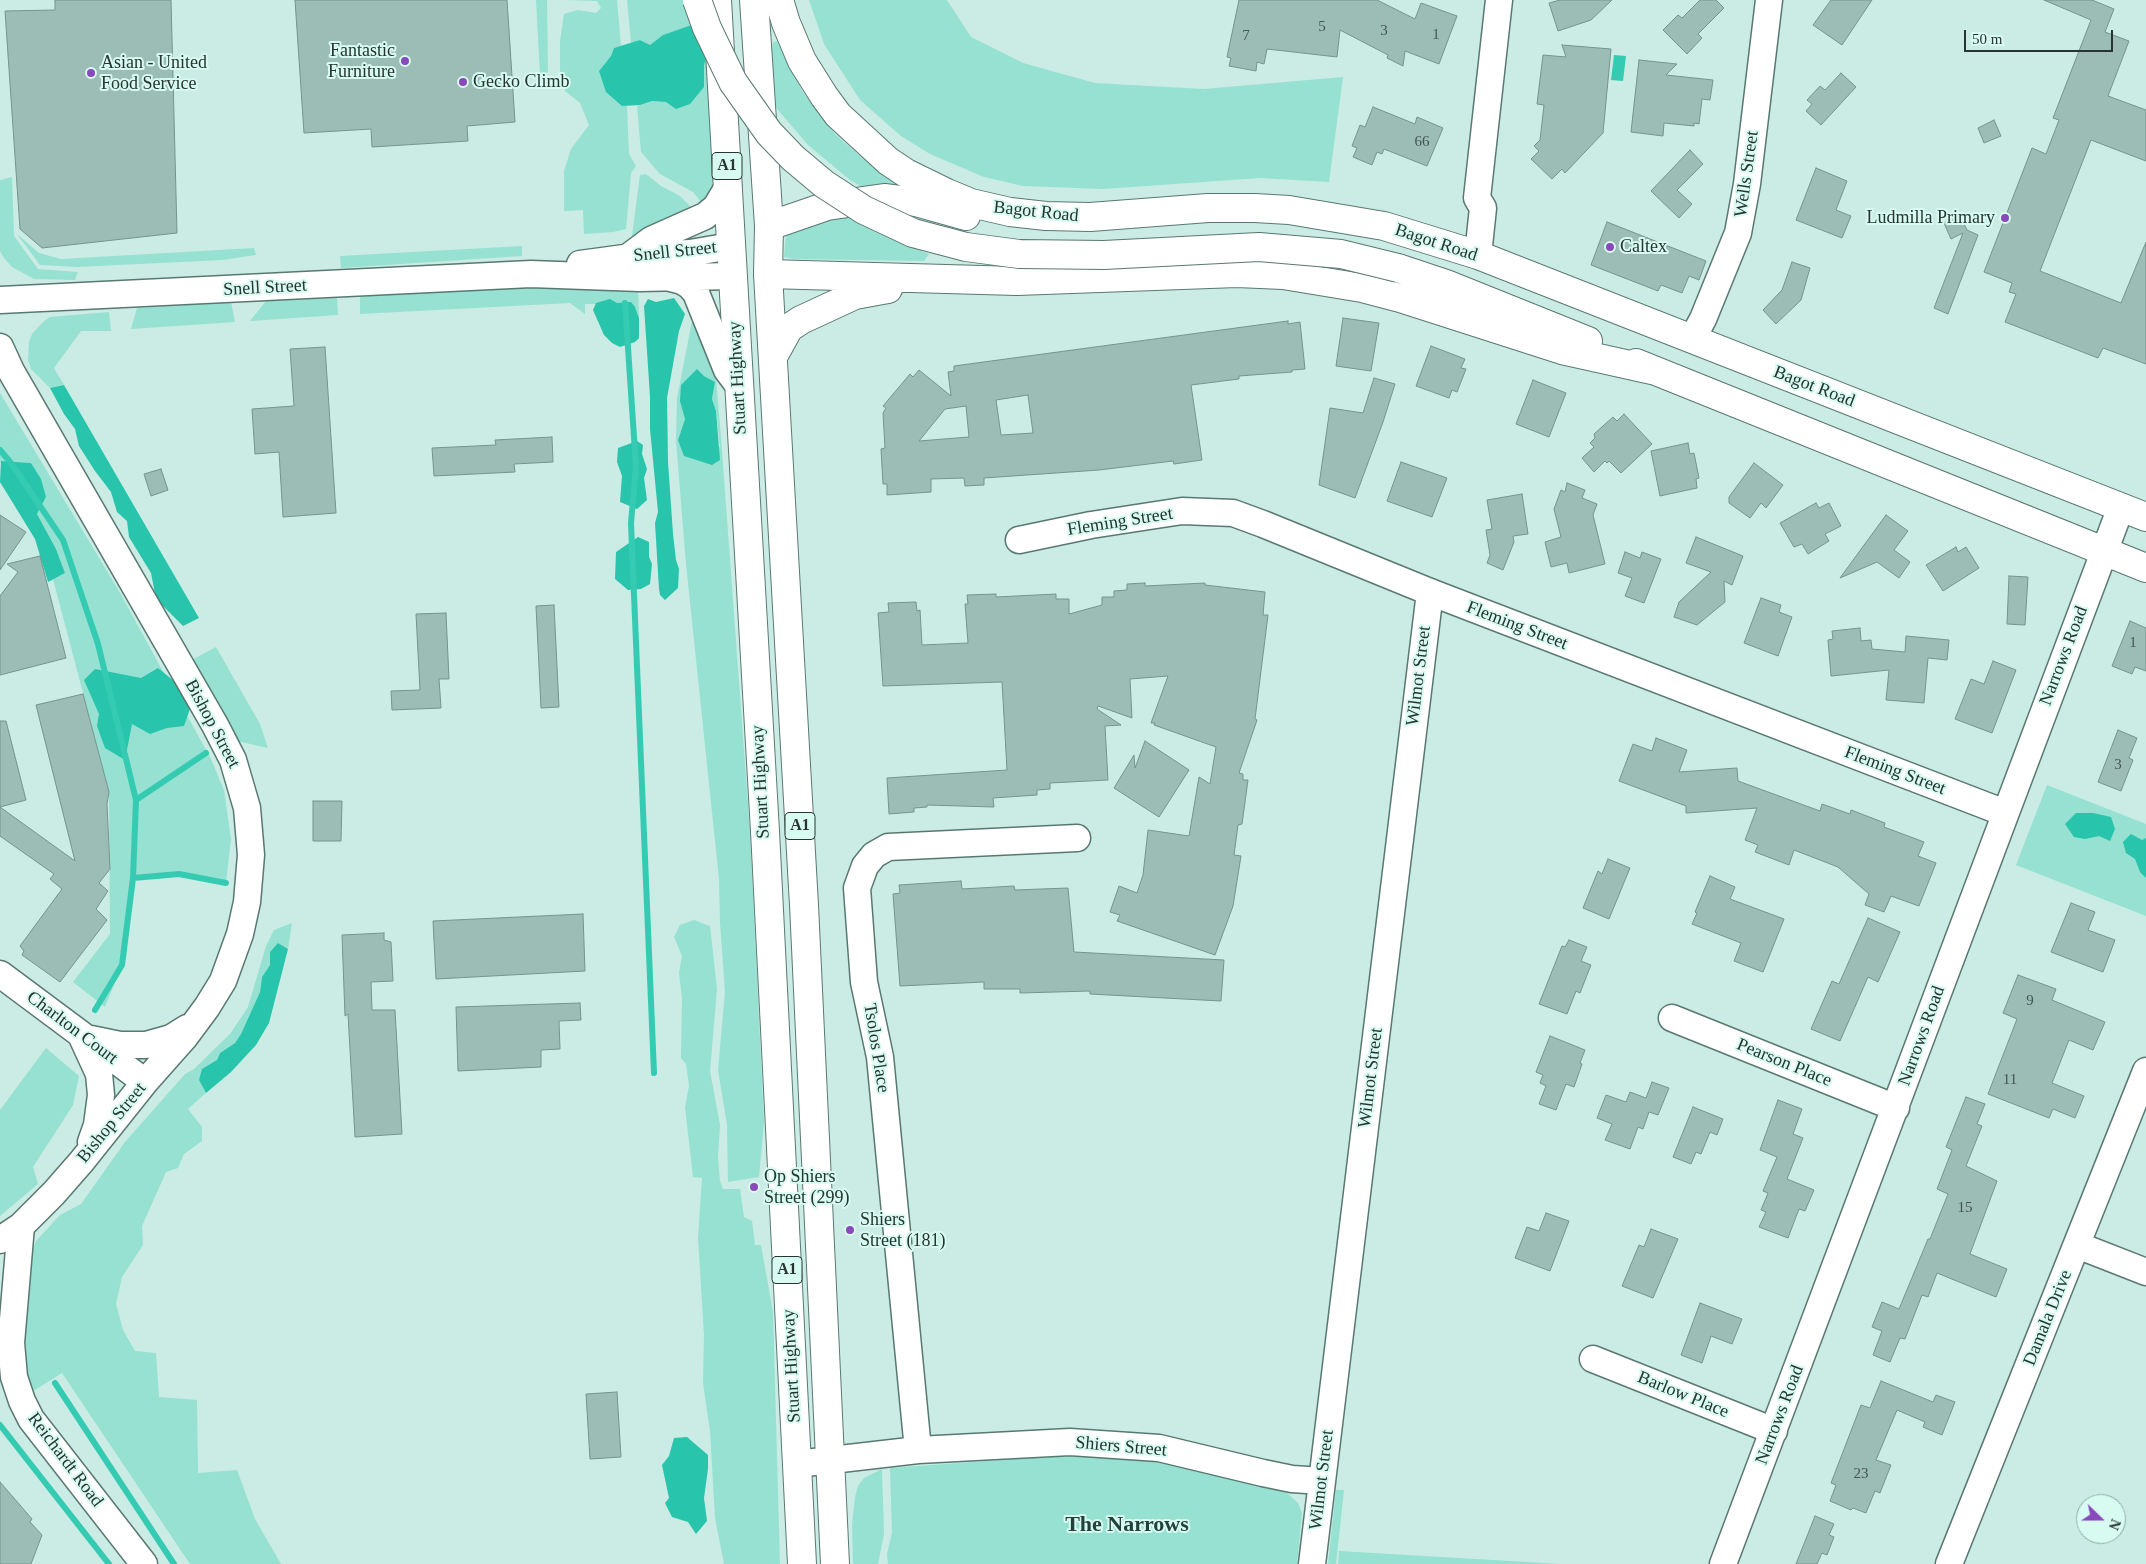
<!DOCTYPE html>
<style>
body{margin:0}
#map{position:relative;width:2146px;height:1564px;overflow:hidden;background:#caece4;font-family:Georgia,serif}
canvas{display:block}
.north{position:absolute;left:2076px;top:1494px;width:50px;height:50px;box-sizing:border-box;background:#d7faf1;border:1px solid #91aba4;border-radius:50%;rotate:112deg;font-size:14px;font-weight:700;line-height:20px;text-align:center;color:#273431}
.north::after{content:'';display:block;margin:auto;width:18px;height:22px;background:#8949bd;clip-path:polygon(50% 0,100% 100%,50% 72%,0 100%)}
.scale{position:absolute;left:1964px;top:30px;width:149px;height:22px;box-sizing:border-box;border:2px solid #273431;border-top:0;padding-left:6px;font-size:15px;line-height:18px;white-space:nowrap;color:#273431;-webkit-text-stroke:4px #d7faf1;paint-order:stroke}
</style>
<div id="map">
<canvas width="2146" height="1564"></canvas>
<div class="north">N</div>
<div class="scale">50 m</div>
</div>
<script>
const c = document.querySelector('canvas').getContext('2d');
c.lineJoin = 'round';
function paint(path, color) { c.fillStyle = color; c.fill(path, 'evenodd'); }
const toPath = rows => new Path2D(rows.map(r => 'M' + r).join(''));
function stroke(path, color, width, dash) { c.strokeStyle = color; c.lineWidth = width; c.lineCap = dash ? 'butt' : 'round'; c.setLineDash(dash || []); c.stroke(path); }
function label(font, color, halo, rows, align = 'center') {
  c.font = font + ' Georgia,serif'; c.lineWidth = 4; c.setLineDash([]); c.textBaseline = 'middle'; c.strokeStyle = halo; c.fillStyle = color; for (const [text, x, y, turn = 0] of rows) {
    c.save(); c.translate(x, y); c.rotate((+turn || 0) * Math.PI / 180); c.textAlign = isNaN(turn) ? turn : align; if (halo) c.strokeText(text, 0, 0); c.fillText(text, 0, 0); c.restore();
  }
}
paint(toPath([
 [536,0,547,0,548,72,540,75],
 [566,0,617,0,621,46,614,48,611,56,599,71,622,106,627,106,629,154,636,166,631,173,626,229,613,232,584,234,583,210,564,211,564,171,571,149,589,125,580,103,565,91,560,70,560,41,564,14,578,10,596,13,601,8,597,1],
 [627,0,684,0,697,23,663,35,650,45,640,40,631,43],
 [809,0,947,0,971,37,1023,63,1095,83,1204,89,1343,77,1329,182,1260,178,1103,189,1023,186,984,177,930,154,901,136,860,100,824,44],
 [777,41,802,91,835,134,862,158,916,194,867,190,850,180,808,145,773,104,772,50,773,42],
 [707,52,714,187,704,206,693,192,660,174,641,152,637,106,652,101,666,102,676,108,704,87,704,66],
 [646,174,661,186,680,196,696,212,642,236,632,236,640,175],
 [12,177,14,236,38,269,78,272,75,280,34,279,12,267,4,258,0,251,0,180],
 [845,213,875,232,929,254,924,261,794,259,784,257,786,235,809,222],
 [17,234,39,253,61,259,254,248,256,255,222,260,77,267,40,265],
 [522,246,522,256,341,268,340,256],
 [638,283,639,318,635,307,607,301,596,304,585,304,585,314,570,303,360,314,360,296],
 [337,298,338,315,250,321,266,301],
 [231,302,235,322,131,329,137,308],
 [109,312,111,331,81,331,54,368,64,385,50,388,31,369,28,360,29,342,32,334,44,321,50,317],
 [693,316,711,357,716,379,721,437,750,832,764,1122,759,1177,728,1182,727,1125,718,1070,725,992,720,923,719,879,686,564,676,441,677,398],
 [698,370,704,376,715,382,712,399,716,411,720,447,678,440,685,419,681,385],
 [0,393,119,591,211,759,224,790,231,839,226,883,179,874,133,879,122,965,105,1007,73,982,110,934,109,792,53,579,65,573,56,549,37,514,46,497,31,463,2,461,0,463],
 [216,647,260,724,268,748,237,741,190,661],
 [2047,785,2146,824,2146,916,2016,865],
 [694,920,710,926,717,989,710,1071,720,1125,718,1158,720,1181,723,1189,740,1189,744,1217,752,1221,755,1245,761,1245,773,1312,780,1564,724,1564,715,1518,710,1431,703,1383,704,1335,698,1238,702,1178,693,1177,685,1107,689,1086,686,1064,681,1058,682,998,679,973,682,956,674,937,680,925],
 [292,923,288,949,278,943,270,952,270,965,262,977,260,992,241,1034,235,1043,220,1053,217,1060,199,1080,206,1093,188,1109,202,1127,202,1141,184,1154,178,1168,166,1172,142,1226,143,1245,122,1277,116,1304,123,1330,135,1351,156,1353,159,1397,197,1400,198,1473,237,1470,255,1519,281,1564,190,1564,62,1373,27,1395,22,1361,26,1265,36,1241,60,1215,81,1204,125,1142,185,1074,194,1069,230,1034,248,1007,266,946,274,930],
 [46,1048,79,1076,73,1105,33,1167,38,1184,0,1216,0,1110],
 [1069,1455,1118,1458,1169,1463,1286,1492,1298,1503,1302,1513,1297,1564,888,1564,887,1554,892,1533,890,1468],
 [882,1469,884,1534,878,1564,853,1564,852,1525,855,1497,858,1486,864,1478],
 [1336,1490,1344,1490,1336,1564,1328,1564],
 [1339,1551,1561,1564,1338,1564]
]), '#96e1d1');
paint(toPath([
 [697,23,707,52,704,66,704,87,690,104,676,109,666,102,652,101,640,105,622,106,606,92,599,71,611,56,614,48,640,40,650,45,663,35],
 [674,298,685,314,679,331,667,398,668,462,673,534,676,560,679,569,678,588,665,600,660,595,659,589,655,523,658,512,650,429,650,397,644,306,648,299,656,302],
 [610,299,617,303,631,302,635,307,639,318,639,338,635,342,620,347,612,343,604,335,593,310,596,303],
 [697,369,704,376,715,382,712,399,716,411,720,460,712,465,684,456,678,440,685,419,680,401,681,385],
 [64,385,199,618,183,626,156,599,151,573,129,537,127,521,117,512,111,492,95,471,79,446,75,429,64,414,50,388],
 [637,441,643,445,642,454,647,469,644,478,647,500,637,509,620,502,622,476,617,462,618,448],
 [1,461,31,463,41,479,46,497,37,514,56,549,65,573,48,582,35,539,0,482],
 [638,537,649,542,649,557,652,564,650,584,641,589,628,590,615,579,616,552],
 [158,668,174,681,191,706,184,726,167,728,150,734,132,724,125,760,105,748,97,726,99,714,84,680,95,669,141,678],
 [2076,813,2093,813,2111,817,2115,829,2110,841,2099,836,2085,839,2074,837,2065,824],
 [2131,834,2142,840,2146,838,2146,878,2140,872,2135,859,2126,853,2123,842],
 [278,943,288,949,269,1023,256,1045,231,1072,206,1093,199,1080,202,1069,217,1060,220,1053,235,1043,241,1034,260,992,262,977,270,965,270,952],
 [687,1437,708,1455,708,1469,704,1498,707,1521,696,1534,688,1522,672,1517,665,1503,669,1498,662,1465,669,1456,674,1438]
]), '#28c4ac');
paint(toPath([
 [1614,55,1626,56,1623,81,1611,80]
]), '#35cbb3');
stroke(toPath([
 [625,303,636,467,631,523,654,1073],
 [0,450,11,463,63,540,98,644,136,800,133,878,122,965,95,1010],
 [136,800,206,753],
 [133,878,179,874,226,883],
 [55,1383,174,1564],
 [0,1425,109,1564]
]), '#35cbb3', 6);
const building = toPath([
 [55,0,171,0,177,233,42,248,20,229,5,11,55,10,55,0],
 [295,0,507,0,515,122,467,126,468,141,372,147,371,129,304,133,295,0],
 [1239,0,1377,0,1415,19,1421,3,1457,16,1439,64,1405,51,1403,66,1387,58,1388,55,1340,30,1337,57,1267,49,1264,64,1257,62,1256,71,1229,66,1231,58,1227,57,1239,0],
 [1560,0,1612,0,1591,20,1558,31,1549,3,1560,0],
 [1700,0,1716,0,1724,8,1698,34,1702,38,1687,54,1663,30,1678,15,1682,18,1700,0],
 [1831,0,1872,0,1842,45,1813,25,1831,0],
 [2044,0,2092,0,2114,9,2105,32,2129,41,2108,96,2146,110,2146,161,2091,140,2040,271,2121,303,2146,242,2146,364,2103,348,2098,358,2005,322,2016,294,2009,292,2012,283,1984,272,2032,148,2046,154,2059,120,2053,118,2091,20,2044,0],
 [1562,45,1611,49,1603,133,1565,173,1562,169,1552,179,1531,159,1539,151,1534,146,1540,140,1544,105,1537,104,1543,55,1566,57,1562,45],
 [1639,60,1677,64,1666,75,1713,80,1710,100,1702,99,1699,124,1694,123,1694,126,1664,123,1663,136,1631,132,1639,60],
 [1841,73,1856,87,1821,125,1806,111,1812,104,1807,100,1820,86,1825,90,1841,73],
 [1373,107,1415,124,1417,117,1443,128,1427,166,1384,149,1382,154,1377,152,1372,165,1353,157,1357,148,1352,146,1360,125,1365,127,1373,107],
 [1994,120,2001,136,1984,143,1978,128,1994,120],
 [1690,150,1703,164,1677,190,1692,204,1679,218,1651,191,1690,150],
 [1816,168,1847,181,1836,210,1851,216,1842,238,1796,220,1816,168],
 [1960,216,1967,230,1978,235,1948,314,1934,308,1963,233,1951,239,1944,223,1960,216],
 [1607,222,1706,261,1699,280,1689,276,1682,293,1661,285,1658,291,1591,265,1607,222],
 [1792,262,1810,268,1801,300,1776,324,1763,310,1782,290,1792,262],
 [1343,318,1379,323,1371,371,1336,366,1343,318],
 [1288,321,1288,324,1300,322,1305,369,1292,370,1292,372,1239,376,1239,379,1191,385,1202,460,1174,464,1173,461,1099,470,984,478,984,485,965,486,964,478,931,479,931,492,887,495,887,484,883,484,881,449,885,448,883,413,886,408,883,406,910,374,913,377,919,370,951,396,948,372,954,371,954,366,1288,321],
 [1028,395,1033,433,1001,435,996,400,1028,395],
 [966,406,969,437,919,441,945,409,966,406],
 [1431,346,1465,359,1461,368,1466,369,1457,392,1452,390,1449,398,1416,386,1431,346],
 [325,347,336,513,283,517,279,452,255,454,252,409,294,406,290,349,325,347],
 [1374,378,1395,384,1383,422,1355,498,1319,485,1330,408,1363,413,1374,378],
 [1533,380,1566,393,1549,437,1516,424,1533,380],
 [1624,414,1652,444,1621,473,1609,461,1607,463,1605,461,1594,472,1582,458,1594,447,1590,443,1595,438,1594,434,1613,417,1617,421,1624,414],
 [552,437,553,462,514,464,515,472,434,476,432,448,496,445,495,440,552,437],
 [1688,443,1690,454,1694,453,1699,478,1696,479,1697,488,1660,496,1651,451,1688,443],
 [1401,462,1447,478,1432,517,1387,501,1401,462],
 [1754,463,1783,485,1766,508,1761,503,1750,518,1729,503,1729,497,1754,463],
 [161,469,168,490,151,496,144,474,161,469],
 [1567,483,1585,490,1582,498,1597,504,1593,515,1605,564,1569,573,1567,563,1551,567,1545,542,1561,537,1554,509,1561,490,1565,492,1567,483],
 [1522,494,1528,534,1513,536,1514,542,1503,570,1487,563,1490,555,1486,530,1492,529,1487,500,1522,494],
 [1816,503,1819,508,1829,503,1841,526,1825,534,1829,541,1808,554,1802,544,1794,547,1780,523,1816,503],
 [0,515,26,532,0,570,0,515],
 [1886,515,1908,531,1894,550,1910,562,1899,578,1877,562,1840,578,1886,515],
 [1696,537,1743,556,1732,585,1724,581,1725,602,1697,625,1674,617,1679,602,1711,572,1686,563,1696,537],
 [1956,547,1958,552,1966,547,1979,568,1943,591,1926,565,1956,547],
 [1625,552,1640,558,1642,552,1661,559,1644,603,1625,596,1632,578,1618,573,1625,552],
 [40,556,66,658,0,675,0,596,18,572,7,564,40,556],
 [2009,576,2028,577,2025,625,2007,624,2009,576],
 [1145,583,1145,586,1205,583,1205,585,1265,592,1263,615,1268,615,1255,719,1257,720,1239,773,1243,774,1243,780,1248,780,1242,824,1238,825,1234,855,1241,856,1233,906,1215,955,1117,921,1120,915,1110,912,1119,886,1137,893,1143,875,1148,830,1189,836,1199,777,1210,784,1216,747,1154,725,1155,723,1151,723,1168,676,1130,679,1132,718,1098,706,1097,709,1121,725,1105,726,1108,780,1050,783,1050,789,1037,790,1037,795,993,798,994,807,927,805,927,807,914,808,914,812,889,814,887,778,1007,770,1002,682,883,686,878,613,889,612,888,603,916,602,917,611,920,610,922,645,968,643,965,604,968,604,967,595,996,594,996,597,1056,594,1056,599,1069,599,1069,614,1102,605,1102,597,1114,597,1114,591,1127,590,1127,584,1145,583],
 [1761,598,1781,605,1779,612,1792,617,1778,656,1744,643,1761,598],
 [554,605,559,707,541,708,536,606,554,605],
 [446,613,449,679,439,679,441,708,392,710,391,691,420,690,416,614,446,613],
 [2130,621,2146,628,2146,671,2135,667,2132,674,2112,666,2130,621],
 [1860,628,1861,641,1871,640,1872,649,1905,652,1906,636,1949,640,1947,660,1928,658,1924,703,1886,700,1889,670,1831,676,1828,640,1833,639,1832,631,1860,628],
 [1993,661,2016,670,1992,733,1955,719,1971,679,1984,684,1993,661],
 [83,694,109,792,107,804,110,869,99,883,108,891,96,909,107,920,60,982,22,955,24,951,20,946,62,889,50,879,54,874,0,836,0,807,75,861,36,705,83,694],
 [0,721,6,721,26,800,0,807,0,721],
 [2118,730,2137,738,2129,758,2133,760,2121,791,2098,782,2118,730],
 [1656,738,1687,750,1679,772,1737,768,1738,781,1820,811,1822,804,1850,814,1851,810,1885,823,1884,827,1924,842,1918,856,1936,863,1919,906,1891,896,1884,912,1865,905,1869,894,1838,867,1794,850,1789,865,1755,852,1758,845,1745,840,1757,808,1686,813,1686,806,1619,781,1633,744,1652,751,1656,738],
 [1145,741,1189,770,1159,817,1114,788,1134,755,1135,768,1145,741],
 [313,801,342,801,341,841,313,841,313,801],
 [1608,859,1630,868,1609,919,1583,908,1598,871,1602,874,1608,859],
 [1710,876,1735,887,1730,899,1784,919,1763,972,1734,961,1741,943,1692,924,1697,913,1695,912,1710,876],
 [961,881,962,889,1014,886,1015,890,1068,888,1074,952,1224,960,1221,1001,1090,994,1090,991,1020,993,1020,989,984,989,984,982,900,986,893,894,900,893,899,885,961,881],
 [2071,903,2095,912,2088,930,2115,940,2103,972,2051,952,2071,903],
 [583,914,585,971,436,979,433,921,583,914],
 [1868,918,1900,932,1878,982,1868,977,1840,1041,1811,1029,1832,981,1839,984,1868,918],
 [384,933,384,940,391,942,393,981,371,982,372,1010,395,1010,402,1134,355,1137,348,1014,345,1016,342,935,384,933],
 [1569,940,1587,947,1581,961,1591,965,1580,993,1576,991,1567,1014,1539,1004,1562,946,1565,947,1569,940],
 [2018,975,2056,989,2052,1000,2105,1022,2093,1050,2069,1040,2052,1083,2084,1096,2075,1118,2053,1109,2049,1118,1988,1094,2017,1019,2003,1013,2018,975],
 [580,1003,581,1020,559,1021,560,1049,541,1050,541,1067,458,1071,456,1007,580,1003],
 [1550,1036,1585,1050,1580,1063,1582,1064,1574,1087,1566,1084,1556,1110,1539,1104,1546,1086,1540,1083,1543,1075,1536,1072,1550,1036],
 [1652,1082,1669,1088,1658,1115,1649,1112,1643,1129,1638,1127,1630,1149,1605,1140,1612,1124,1597,1118,1606,1095,1626,1102,1630,1092,1646,1098,1652,1082],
 [1966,1097,1985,1104,1977,1124,1982,1126,1966,1166,1997,1181,1970,1254,2007,1269,1996,1297,1937,1273,1928,1297,1922,1295,1905,1339,1900,1338,1890,1362,1873,1355,1882,1331,1872,1327,1882,1302,1899,1309,1928,1239,1930,1239,1948,1194,1937,1189,1952,1150,1946,1147,1966,1097],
 [1778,1100,1802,1109,1793,1134,1803,1138,1787,1179,1814,1190,1805,1211,1799,1209,1788,1238,1759,1227,1766,1212,1761,1210,1768,1193,1763,1191,1777,1157,1760,1150,1778,1100],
 [1693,1107,1723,1119,1717,1135,1710,1132,1701,1154,1696,1152,1691,1164,1673,1157,1693,1107],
 [1546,1213,1569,1221,1550,1271,1515,1258,1527,1227,1539,1231,1546,1213],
 [1651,1229,1678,1239,1653,1298,1622,1286,1639,1245,1644,1247,1651,1229],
 [1700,1303,1742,1319,1732,1344,1711,1336,1702,1363,1681,1355,1700,1303],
 [1881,1381,1933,1402,1936,1395,1955,1402,1942,1435,1923,1427,1925,1422,1897,1410,1876,1460,1891,1465,1880,1493,1875,1491,1866,1513,1853,1508,1851,1510,1830,1501,1836,1485,1831,1483,1861,1405,1870,1408,1881,1381],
 [617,1392,621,1457,590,1459,586,1394,617,1392],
 [0,1482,32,1519,30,1522,42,1535,31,1564,0,1564,0,1482],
 [1815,1516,1834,1524,1829,1535,1834,1537,1827,1555,1822,1553,1817,1564,1796,1564,1815,1516]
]);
paint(building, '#9cbdb6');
stroke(building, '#74948d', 1);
const minor = toPath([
 [631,255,651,240,705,216,716,207,728,187],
 [1478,255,1483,208,1477,198,1499,0],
 [580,264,639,256,690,253,731,246],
 [670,278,682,281,690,286,696,293,727,370,739,386],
 [0,300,531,274,640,278,732,276],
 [1692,339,1703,319,1738,233,1747,184,1769,0],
 [0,347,11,371,215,725,233,760,247,808,251,855,247,902,240,934,223,981,207,1007,184,1038,145,1082,82,1161,54,1193,21,1226,0,1240],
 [1019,540,1091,525,1182,511,1233,513,1263,524,1430,592,2005,813],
 [0,974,145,1082],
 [1672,1018,1896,1108],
 [82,1037,99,1074,101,1095,97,1125,91,1142],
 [91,1039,120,1045,146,1045,171,1038,187,1028],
 [21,1226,11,1343,14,1377,22,1401,31,1419,144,1564],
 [2077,1245,2146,1272],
 [1593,1359,1774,1431],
 [918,1450,880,1057,864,982,857,888,865,866,874,855,888,847,1077,838],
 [797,1464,918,1450,1070,1442,1159,1448,1263,1473,1292,1479,1322,1481],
 [1312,1564,1430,592],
 [1723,1564,2121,507],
 [1949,1564,2146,1071]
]);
const major = toPath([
 [779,0,786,23,802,61,824,96,838,115,888,161,906,173,947,193,971,203,1010,212,1046,216,1090,217,1208,208,1255,208,1289,210,1384,226,1478,255,2146,517],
 [769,226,827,206,884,198,916,202,966,216],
 [1398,268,1446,284,1588,341],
 [768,274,1017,281,1237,273,1283,275,1362,288,1400,298,1562,350,1652,370],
 [774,355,789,328,801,320,855,295,888,289],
 [1636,363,2146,568]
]);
const highway = toPath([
 [717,0,765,831,802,1564],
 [754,0,769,226,768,274,804,905,835,1564]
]);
stroke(minor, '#597871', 29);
stroke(major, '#597871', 30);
stroke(highway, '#597871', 30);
stroke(minor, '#fff', 26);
stroke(major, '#fff', 28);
stroke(highway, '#fff', 28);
const majorBridge = toPath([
 [697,0,707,28,733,82,769,133,793,158,824,184,864,210,913,233,966,247,1019,254,1104,255,1259,247,1341,254,1398,268]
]);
stroke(majorBridge, '#597871', 30, []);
stroke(majorBridge, '#fff', 28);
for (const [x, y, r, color] of [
 [405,61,5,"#8949bd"],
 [91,73,5,"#8949bd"],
 [463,82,5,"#8949bd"],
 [2005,218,5,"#8949bd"],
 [1610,247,5,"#8949bd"],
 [754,1187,5,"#8949bd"],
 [850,1230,5,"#8949bd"]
]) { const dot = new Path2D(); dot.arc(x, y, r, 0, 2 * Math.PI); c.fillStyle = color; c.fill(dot); stroke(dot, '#d7faf1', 2); }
label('15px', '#445652', null, [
 ["5",1322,27],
 ["3",1384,31],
 ["1",1436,35],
 ["7",1246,36],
 ["66",1422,142],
 ["1",2133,643],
 ["3",2118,765],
 ["9",2030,1001],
 ["11",2010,1080],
 ["15",1965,1208],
 ["23",1861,1474]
]);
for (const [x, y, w] of [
 [727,166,30],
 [800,826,30],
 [787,1270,30]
]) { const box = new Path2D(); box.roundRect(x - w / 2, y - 13.5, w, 27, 4); c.fillStyle = '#d7faf1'; c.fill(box); stroke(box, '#273431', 1); }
label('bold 16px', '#273431', null, [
 ["A1",727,166],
 ["A1",800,826],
 ["A1",787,1270]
]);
label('18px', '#273431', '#d7faf1', [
 ["Fantastic",395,51,"right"],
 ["Furniture",395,72,"right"],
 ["Asian - United",101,63],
 ["Food Service",101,84],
 ["Gecko Climb",473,82],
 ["Ludmilla Primary",1995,218,"right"],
 ["Caltex",1620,247],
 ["Op Shiers",764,1177],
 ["Street (299)",764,1198],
 ["Shiers",860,1220],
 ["Street (181)",860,1241]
], 'left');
label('18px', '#273431', '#d7faf1', [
 ["Wells Street",1747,174,-82],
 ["Bagot Road",1036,212,6],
 ["Bagot Road",1436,243,18],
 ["Snell Street",675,252,-6],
 ["Snell Street",265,288,-3],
 ["Stuart Highway",738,378,-93],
 ["Bagot Road",1814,387,21],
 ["Fleming Street",1120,522,-9],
 ["Fleming Street",1517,626,21],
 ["Narrows Road",2064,656,-69],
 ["Wilmot Street",1419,676,-83],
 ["Bishop Street",212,724,62],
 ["Fleming Street",1895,771,21],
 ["Stuart Highway",761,782,-93],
 ["Charlton Court",72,1028,37],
 ["Narrows Road",1922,1036,-70],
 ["Tsolos Place",876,1048,81],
 ["Pearson Place",1784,1063,22],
 ["Wilmot Street",1371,1078,-83],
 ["Bishop Street",112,1123,-51],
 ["Damala Drive",2048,1318,-68],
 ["Stuart Highway",792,1366,-93],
 ["Barlow Place",1683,1395,22],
 ["Narrows Road",1780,1415,-69],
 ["Shiers Street",1121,1447,5],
 ["Reichardt Road",65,1460,53],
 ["Wilmot Street",1322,1480,-83]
]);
label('bold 22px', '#23413b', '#d7faf1', [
 ["The Narrows",1127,1525]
]);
</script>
